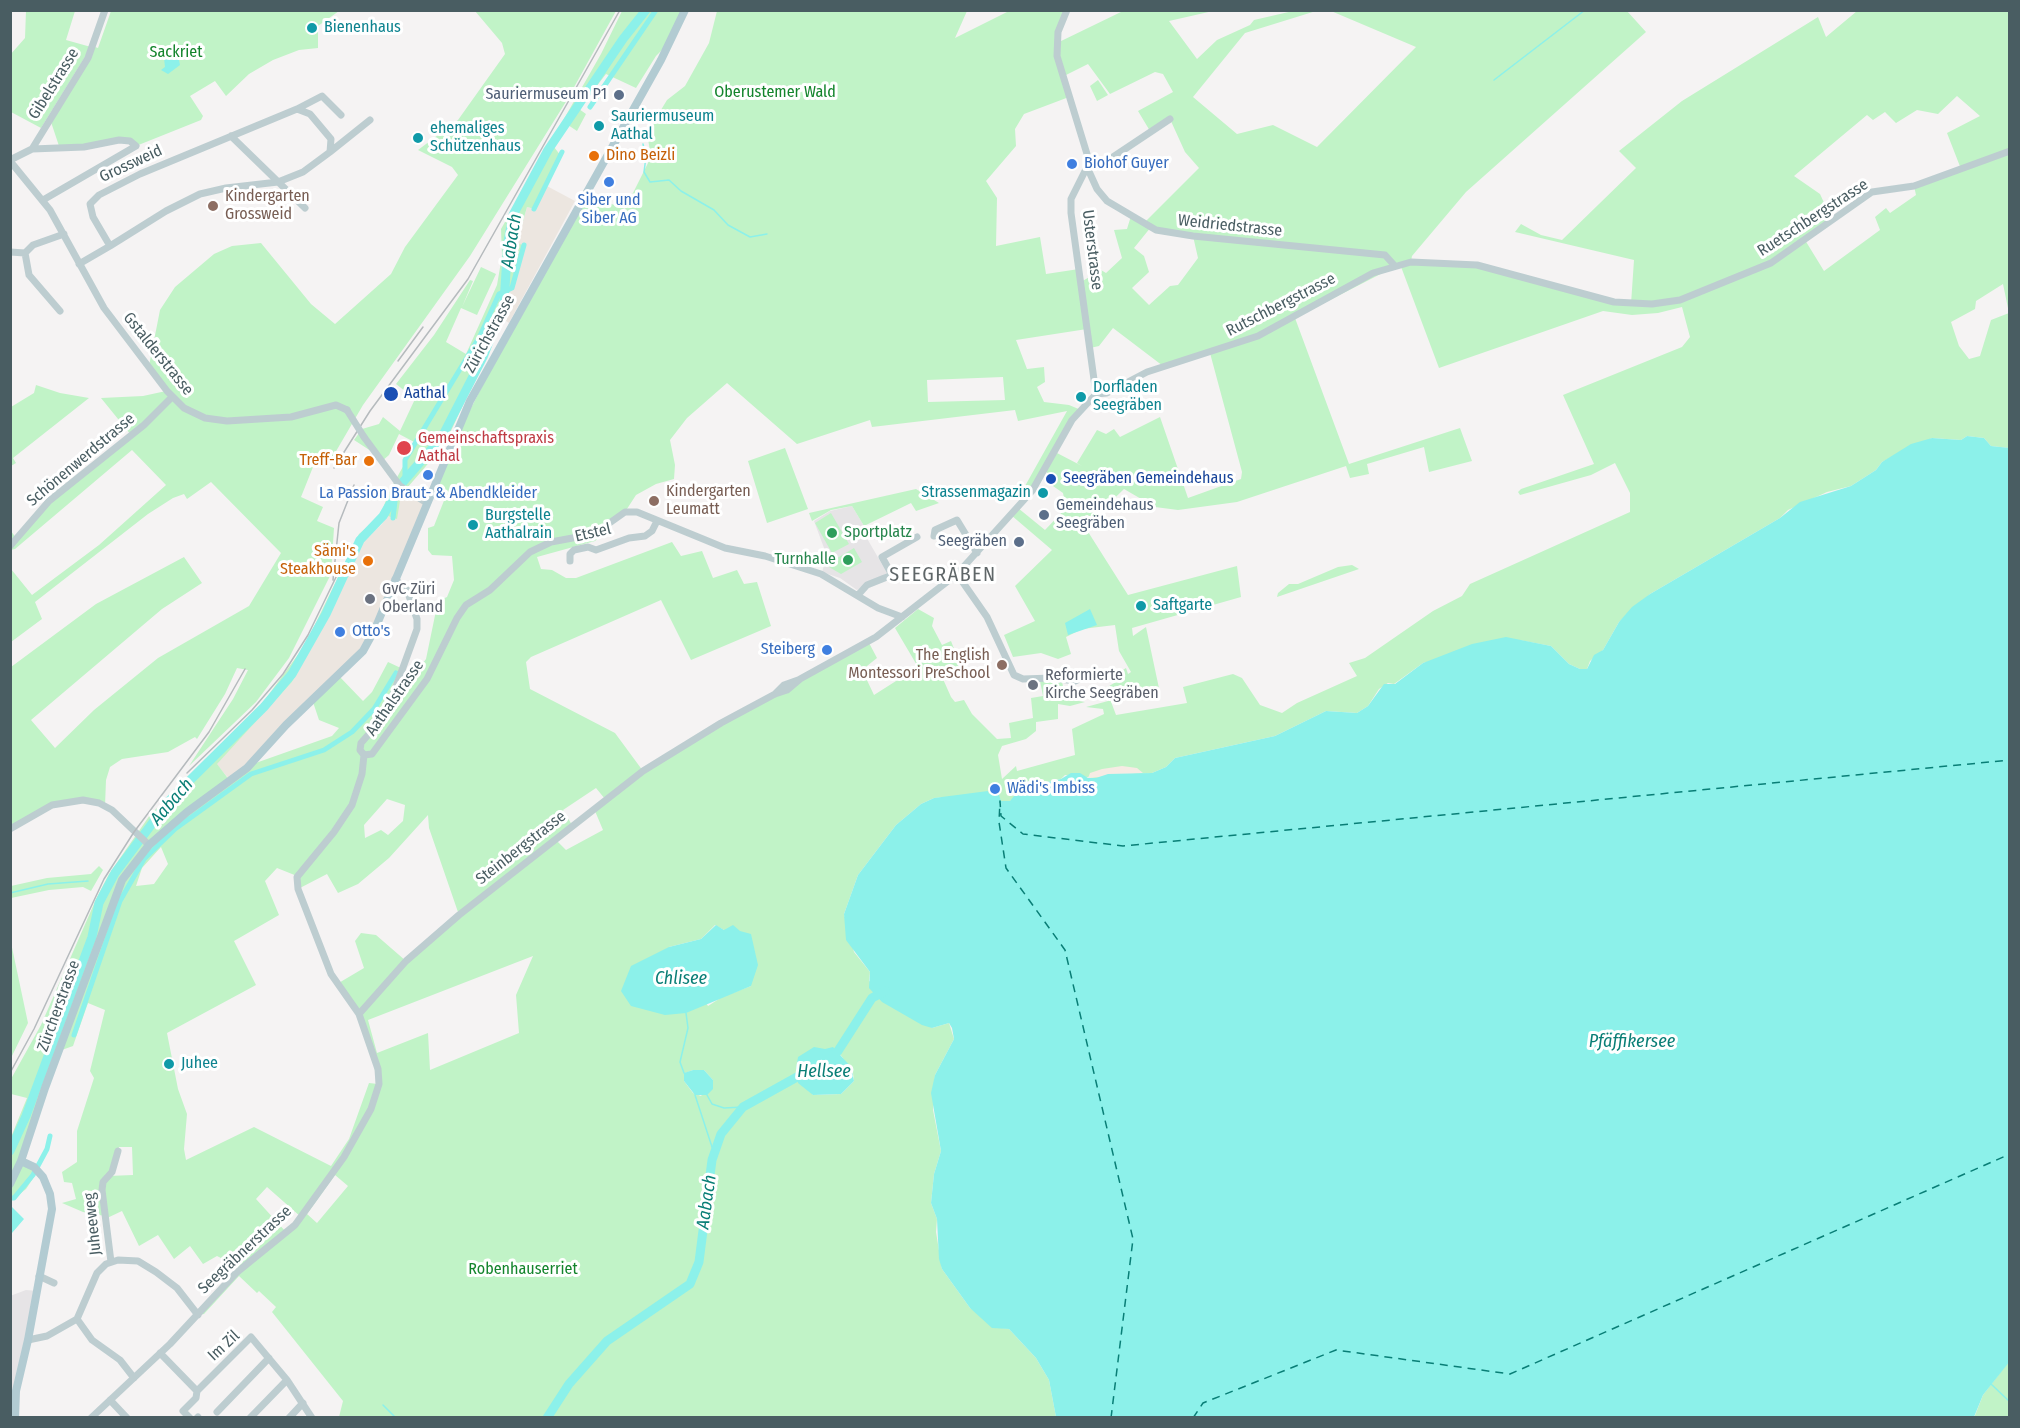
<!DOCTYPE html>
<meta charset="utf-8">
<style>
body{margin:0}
#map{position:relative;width:2020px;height:1428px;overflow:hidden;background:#f5f3f3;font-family:"Fira Sans Condensed",sans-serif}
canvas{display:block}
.frame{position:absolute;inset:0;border:12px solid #495d62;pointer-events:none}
</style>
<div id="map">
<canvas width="2020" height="1428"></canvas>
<div class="frame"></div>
</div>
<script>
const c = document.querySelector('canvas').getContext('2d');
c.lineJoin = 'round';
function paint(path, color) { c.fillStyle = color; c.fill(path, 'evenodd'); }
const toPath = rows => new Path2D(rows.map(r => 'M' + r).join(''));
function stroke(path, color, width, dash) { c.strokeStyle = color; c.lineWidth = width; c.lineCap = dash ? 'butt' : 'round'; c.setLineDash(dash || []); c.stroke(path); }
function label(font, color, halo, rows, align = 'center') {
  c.font = font + ' "Fira Sans Condensed",sans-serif'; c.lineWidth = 6; c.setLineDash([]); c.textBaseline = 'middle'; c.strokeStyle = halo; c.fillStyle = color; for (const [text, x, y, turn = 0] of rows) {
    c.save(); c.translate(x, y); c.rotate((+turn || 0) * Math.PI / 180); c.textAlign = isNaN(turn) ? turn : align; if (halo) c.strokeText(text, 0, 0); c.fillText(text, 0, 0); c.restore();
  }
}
paint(toPath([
 [545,185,575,201,509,323,503,319,507,309,507,292,525,246,517,244,527,207,535,209],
 [405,490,427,503,370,639,231,781,216,764,292,682,330,615,363,542,382,524]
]), '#ece6e0');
paint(toPath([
 [852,506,864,526,861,528,887,573,857,590,840,578,822,572,827,556,814,521,830,511],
 [26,1290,37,1291,14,1407,10,1406,10,1296]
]), '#e6e4e6');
paint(toPath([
 [26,11,75,11,66,40,91,47,41,128,11,112,10,55,25,38],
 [111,11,339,11,318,26,318,48,299,50,273,60,249,74,226,96,215,81,190,96,203,116,201,120,136,146,130,141,60,149,50,119,95,47,98,48],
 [475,11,616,11,567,100,470,256,363,405,328,465,315,462,301,497,323,507,317,521,334,528,331,574,289,658,256,702,189,766,233,699,248,670,237,668,225,694,197,739,195,737,168,752,122,759,110,767,106,780,105,806,67,801,11,829,11,667,96,604,184,557,202,583,162,609,31,720,55,748,94,710,158,658,249,606,281,553,211,482,187,499,184,494,173,498,148,514,35,602,42,619,11,642,11,569,32,595,99,545,166,485,132,450,15,549,11,550,11,531,16,538,33,517,131,435,101,398,143,396,166,391,149,366,160,310,175,287,214,254,232,246,261,243,311,304,335,324,391,274,405,247,458,175,452,167,418,150,458,120,505,54,502,43],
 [622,11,685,11,672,40,656,56,636,88,606,74,579,109,586,114,577,131,568,125,554,147,561,156,535,209,527,207,517,243,525,246,513,287,507,292,507,309,445,444,401,495,397,519,388,516,363,542,330,615,292,682,217,764,230,781,250,765,332,736,339,728,319,720,312,699,338,675,363,701,372,692,388,662,403,669,395,693,398,695,426,659,438,601,447,597,454,580,452,556,432,555,428,550,428,528,434,526,445,498,431,493,448,450,457,453,463,440,456,437,487,377,591,191,601,200,625,209,651,157,647,133,667,100,685,86,709,43,717,11,967,11,955,38,1009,11,1067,11,1057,43,1123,11,1213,11,1169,21,1197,59,1217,40,1250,25,1254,20,1293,11,1316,11,1245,33,1193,97,1237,134,1273,125,1317,147,1416,47,1331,11,1627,11,1646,32,1466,192,1412,256,1411,261,1477,265,1631,304,1634,260,1515,232,1521,224,1541,235,1562,240,1636,168,1619,151,1682,101,1818,17,1826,37,1857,11,2009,11,2009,448,1991,446,1984,438,1967,436,1961,440,1932,438,1882,462,1876,470,1851,486,1827,492,1788,510,1780,518,1650,594,1619,622,1603,650,1590,661,1587,669,1580,669,1569,664,1551,646,1519,640,1423,663,1394,684,1388,683,1379,689,1368,706,1357,713,1326,711,1275,736,1175,758,1166,767,1152,773,1096,778,1065,775,1061,779,1033,785,1027,792,1010,801,1000,801,989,794,934,798,921,804,896,825,858,875,844,914,854,952,870,972,869,981,932,1028,949,1023,954,1039,935,1075,933,1110,941,1151,934,1174,931,1203,937,1219,936,1232,942,1269,970,1308,1002,1328,1009,1329,1036,1358,1049,1380,1056,1417,339,1417,343,1401,272,1312,276,1307,259,1291,257,1293,239,1276,204,1314,198,1315,236,1273,227,1261,217,1256,203,1264,190,1246,174,1259,158,1235,139,1246,122,1211,105,1219,105,1216,83,1212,62,1203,76,1199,72,1183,64,1182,62,1172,77,1162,77,1131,94,1078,90,1071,105,1010,88,1003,73,1046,59,1051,21,1160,38,1171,26,1189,11,1201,11,1137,27,1098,11,1094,11,1079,41,1025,97,897,109,874,150,815,264,701,305,645,359,534,380,516,390,490,416,443,399,434,389,455,381,462,374,453,354,440,362,429,379,424,383,417,400,431,415,399,396,384,434,335,470,280,473,281,462,307,481,267,496,274,477,315,461,308,446,342,466,354,497,285,502,256,501,229,601,54],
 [1088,64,1110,94,1155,72,1163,74,1173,92,1138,111,1150,131,1170,119,1185,152,1199,168,1144,223,1131,216,1127,229,1114,230,1122,258,1106,273,1101,270,1081,282,1079,269,1046,274,1040,237,996,246,997,198,986,181,1016,146,1015,129,1024,114,1069,97,1062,77],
 [1957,96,1980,116,1947,133,1961,169,1914,186,1916,195,1890,213,1886,208,1875,217,1880,230,1824,271,1805,240,1832,220,1820,194,1794,176,1867,115,1873,120,1885,112,1896,123,1917,110,1938,114],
 [1151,227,1193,236,1198,258,1178,285,1170,286,1149,305,1132,288,1149,272,1144,256,1134,248],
 [1400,264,1439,368,1603,311,1632,315,1658,313,1682,307,1690,337,1682,347,1563,395,1594,464,1521,489,1518,492,1520,495,1591,475,1615,463,1630,493,1630,512,1470,584,1462,596,1433,611,1365,658,1349,663,1357,676,1297,703,1282,713,1260,705,1242,678,1233,674,1183,687,1187,703,1116,715,1110,699,1121,700,1160,693,1146,627,1133,636,1132,628,1241,597,1237,566,1128,595,1085,527,1124,489,1155,507,1178,510,1237,502,1346,466,1350,478,1369,474,1367,464,1424,447,1429,472,1472,461,1460,428,1349,464,1295,318],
 [2003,284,2009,313,1991,320,1980,356,1969,359,1959,346,1951,322,1975,309,1976,301],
 [1113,328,1163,366,1210,353,1242,472,1241,479,1188,498,1160,417,1120,437,1114,429,1106,434,1097,430,1077,463,1082,466,1057,453,1050,464,1081,410,1069,405,1044,402,1037,387,1045,382,1044,367,1027,369,1016,340,1087,329,1090,348,1099,346],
 [1003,377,1005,400,928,402,927,380],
 [727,383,797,444,870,420,872,427,1015,410,1018,421,1067,411,1020,495,1032,491,1045,471,1054,478,1053,486,1063,493,1066,508,1045,530,1018,508,1011,515,1052,550,1015,586,1035,621,1004,635,1013,657,1041,653,1058,659,1071,654,1066,637,1082,629,1115,625,1119,651,1131,672,1128,674,1126,668,1118,673,1121,679,1099,692,1109,699,1108,701,1086,707,1103,709,1104,714,1072,729,1075,755,1017,771,1016,766,1002,779,998,755,1002,746,1026,739,1036,731,1036,722,1058,719,1058,704,1070,706,1085,702,1067,699,1061,679,1040,681,1043,696,1031,698,1033,718,1009,723,1011,738,997,739,972,714,964,700,955,702,951,697,943,679,962,669,951,641,942,645,932,626,934,618,918,609,895,628,918,667,874,695,865,676,867,666,877,658,868,641,643,771,615,733,530,689,526,662,531,657,661,600,691,660,771,626,757,582,744,584,737,570,713,578,702,551,681,556,672,542,576,578,566,578,552,570,541,569,537,557,595,541,625,512,636,495,656,484,674,479,675,465,670,440,687,418],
 [596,788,605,799,595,811,603,830,566,850,557,841,572,825,563,810],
 [387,799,405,805,403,821,388,835,381,830,365,838,364,825],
 [428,815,429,828,459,915,406,961,376,935,361,933,355,941,364,968,337,984,365,1027,378,1084,369,1083,349,1139,331,1166,254,1127,186,1160,184,1149,187,1114,178,1089,167,1033,256,985,234,941,279,915,265,881,277,868,297,876,298,889,327,874,338,893,358,884,389,858],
 [161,847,168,864,154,884,136,886,142,868],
 [715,925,724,930,751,986,722,997,708,1006,669,947,701,939],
 [533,956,516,995,519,1033,430,1070,428,1033,377,1053,368,1020],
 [838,1051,853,1073,854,1081,841,1094,813,1095,796,1069,797,1064],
 [693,1070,704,1070,713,1080,701,1096,693,1093,684,1081,685,1073],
 [119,1147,132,1147,133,1175,108,1176,112,1172],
 [335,1175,348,1186,317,1223,307,1214],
 [267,1187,301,1217,286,1232,256,1199],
 [1098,80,1108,95,1097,101,1090,86],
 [36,385,60,393,89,398,13,458,16,463,11,466,11,407,34,393],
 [785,448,808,509,767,523,748,461],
 [916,489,939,503,916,511,911,503,864,526,852,506,831,510,812,521,809,513],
 [831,513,849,544,832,553,815,523],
 [854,548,862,562,841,574,829,567,829,563],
 [1352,565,1359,569,1277,597,1278,593,1289,584,1298,584,1338,567],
 [99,866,103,870,91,891,83,887,49,890,11,898,11,886,47,878,91,874],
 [10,938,28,1023,11,1058,10,1058],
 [2009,1361,2009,1417,1974,1418,1983,1395]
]), '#c1f3c7');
paint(toPath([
 [1122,766,1137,768,1143,773,1088,778,1090,773,1102,769]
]), '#f6ebe4');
paint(toPath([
 [171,46,177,50,180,65,168,74,161,70,165,67,163,49],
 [1967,436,1984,438,1991,446,2010,448,2010,1361,1983,1395,1974,1417,1056,1417,1049,1380,1036,1358,1009,1329,992,1328,970,1308,942,1269,939,1259,937,1219,931,1203,934,1174,941,1151,931,1093,935,1075,954,1039,952,1028,949,1023,932,1028,922,1025,882,1002,869,988,870,972,846,940,844,914,858,875,896,825,921,804,934,798,988,791,989,794,998,792,1001,801,1010,801,1015,795,1027,792,1033,785,1061,779,1071,773,1080,773,1088,778,1096,778,1108,774,1152,773,1166,767,1175,758,1275,736,1326,711,1357,713,1368,706,1384,684,1395,684,1423,663,1472,644,1506,637,1551,646,1569,664,1580,669,1587,669,1594,655,1603,650,1619,622,1632,607,1650,594,1780,518,1800,502,1851,486,1876,470,1882,462,1911,444,1932,438,1961,440],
 [1090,609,1097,625,1068,635,1065,623],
 [716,925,724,930,733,925,740,931,751,934,758,965,751,986,686,1013,665,1015,631,1006,621,991,631,966,669,947,701,939],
 [814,1047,825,1049,833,1047,851,1067,854,1081,841,1094,813,1095,798,1083,796,1069,798,1057],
 [693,1070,704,1070,713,1080,713,1089,707,1095,695,1095,684,1081,684,1073],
 [11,1206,24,1219,12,1233,10,1232]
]), '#8cf1ea');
stroke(toPath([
 [1494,80,1585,10],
 [643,144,646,157,644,172,650,182,669,180,681,191,714,210,728,225,750,237,767,234],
 [10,893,48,884,88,881],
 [684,1073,680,1062,688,1028,686,1013],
 [695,1095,714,1153],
 [707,1095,712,1104,724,1108,743,1107],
 [1991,1384,2010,1402],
 [383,1405,396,1418]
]), '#8cf1ea', 1.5);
stroke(toPath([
 [590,107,656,10],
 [534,209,562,152],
 [405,479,405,460,480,336,499,294,512,288,524,245],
 [393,518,396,493],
 [74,1035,120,901,144,859,175,829,251,774,324,750,352,732,374,709,396,673],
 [10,1198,14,1198,33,1175,47,1149,50,1136]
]), '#8cf1ea', 5);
stroke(toPath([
 [403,482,442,437,483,357,504,303,508,241,513,215,548,150,623,39,646,10],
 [829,1060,838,1051,872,998,885,991],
 [10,1151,26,1116,92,937,99,903,115,873,169,801,264,707,292,674,326,614,360,540,383,516,398,490],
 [547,1418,569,1384,607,1341,690,1284,699,1262,712,1160,721,1134,743,1107,806,1072]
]), '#8cf1ea', 9);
stroke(toPath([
 [1111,1418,1133,1239,1065,950,1006,868,999,822,1000,801,1001,816,1023,834,1123,846,2010,760],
 [1193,1418,1203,1403,1336,1350,1510,1374,2010,1154]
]), '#097e76', 1.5, [8, 6]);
stroke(toPath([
 [1067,10,1058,32,1057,56,1087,154,1087,167,1071,199,1071,213,1096,394],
 [297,109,322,96,341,115],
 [231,136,305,208],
 [32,149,84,147,119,140,130,141,136,146,43,200],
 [330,152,370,120],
 [10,160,32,149,88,58,105,10],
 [10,161,50,210,104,308,167,391,184,408,205,418,227,421,291,417,336,405,347,410],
 [1087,167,1097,189,1107,201,1156,230,1193,236,1385,255,1394,265],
 [1087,167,1104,163,1170,119],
 [10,252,25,253],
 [79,264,110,246,166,211,200,194,226,188,278,182,303,172,330,152,331,139,310,114,297,109,140,174,99,195,90,204,93,217,110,246],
 [60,311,29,275,25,253,33,245,64,234],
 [1096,394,1107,393,1147,372,1258,336,1373,273,1411,262,1477,265,1614,302,1652,304,1680,300,1771,263,1872,192,1914,186,2010,151],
 [364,437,400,486,427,503],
 [934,536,935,530,957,520,977,553],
 [10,546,49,501,144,425,172,397],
 [570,561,570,554,574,550,588,547,596,550,629,538,645,536,652,531,657,521],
 [957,574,987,617,1014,675,1023,679,1052,678,1075,681,1087,675],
 [858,595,867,585,892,575,882,557,917,537],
 [775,694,784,685,798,680],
 [364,755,372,754,427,679,457,618,466,605,490,590,530,552,551,542,594,534,625,512,637,512,725,548,765,556,821,574,878,608,902,617],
 [10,829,52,805,83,800,99,803,112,810,149,845],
 [359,1014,331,974,298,889,297,877,334,832,352,805,362,774,364,755,360,750,361,743,384,717,389,706,417,629,417,619,407,590,395,579],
 [111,1262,102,1190,103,1182,112,1172,118,1151],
 [39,1276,54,1283],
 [77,1319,92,1340,120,1360,134,1378],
 [28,1340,47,1336,77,1319,97,1273,106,1264,118,1260,138,1261,156,1272,177,1288,198,1315],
 [160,1353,197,1391,251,1337,287,1380,312,1418],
 [110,1400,127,1418],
 [217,1412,269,1358],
 [91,1418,170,1344,236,1273,295,1225,344,1157,371,1109,379,1084,378,1069,359,1014,406,961,459,915,643,771,721,723,775,694,787,690,800,679,876,637,957,574,1032,491,1072,420,1096,394],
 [190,1418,183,1411,196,1398,197,1391],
 [197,1418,198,1417],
 [250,1418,287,1380],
 [289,1418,303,1403]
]), '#bdcdd0', 7);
stroke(toPath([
 [10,1184,21,1161,45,1088,122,880,149,845,187,812,247,768,286,725,363,651,375,629,470,401,661,60,685,10],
 [15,1418,16,1391,28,1340,52,1209,50,1194,43,1177,34,1167,21,1161]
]), '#b2cbd2', 8);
stroke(toPath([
 [398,361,423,327],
 [334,468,370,411,468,279,620,10],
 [333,580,339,523,354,485],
 [187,773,252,710,283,674,308,635,338,573],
 [10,1073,34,1029,104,879,134,832,209,732,245,669]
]), '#b5babd', 1.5);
stroke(toPath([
 [347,410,364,437]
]), '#bdcdd0', 7);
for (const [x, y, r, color] of [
 [312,28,6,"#0f9aa8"],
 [619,95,6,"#5c6f8a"],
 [599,126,6,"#0f9aa8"],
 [418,138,6,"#0f9aa8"],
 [594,156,6,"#e8710a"],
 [1072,164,6,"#3f7fe0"],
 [609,182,6,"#3f7fe0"],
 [213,206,6,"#8d6e63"],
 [391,394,8,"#1a4fb4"],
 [1081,397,6,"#0f9aa8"],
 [404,448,8,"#e0444e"],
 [369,461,6,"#e8710a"],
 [428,475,6,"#3f7fe0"],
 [1051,479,6,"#1a4fb4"],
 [1043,493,6,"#0f9aa8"],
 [654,501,6,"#8d6e63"],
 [1044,515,6,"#5c6f8a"],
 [473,525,6,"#0f9aa8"],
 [832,533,6,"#2e9e5b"],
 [1019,542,6,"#5c6f8a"],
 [848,560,6,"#2e9e5b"],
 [368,561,6,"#e8710a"],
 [370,599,6,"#6b7280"],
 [1141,606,6,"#0f9aa8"],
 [340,632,6,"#3f7fe0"],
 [827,650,6,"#3f7fe0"],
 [1002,665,6,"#8d6e63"],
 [1033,685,6,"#6b7280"],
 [995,789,6,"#3f7fe0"],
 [169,1064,6,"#0f9aa8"]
]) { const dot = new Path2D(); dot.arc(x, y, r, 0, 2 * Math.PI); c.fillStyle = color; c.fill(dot); stroke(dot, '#fff', 2); }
label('16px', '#0d838f', '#fff', [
 ["Bienenhaus",324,28],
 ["Sauriermuseum",611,117],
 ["Aathal",611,135],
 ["ehemaliges",430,129],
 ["Schützenhaus",430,147],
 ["Dorfladen",1093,388],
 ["Seegräben",1093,406],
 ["Strassenmagazin",1031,493,"right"],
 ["Burgstelle",485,516],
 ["Aathalrain",485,534],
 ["Saftgarte",1153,606],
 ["Juhee",181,1064]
], 'left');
label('16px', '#13842c', '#fff', [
 ["Sackriet",176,53],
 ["Oberustemer Wald",775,93],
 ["Robenhauserriet",523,1270]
]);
label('16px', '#495d62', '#fff', [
 ["Gibelstrasse",54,84,-58],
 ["Grossweid",131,164,-25],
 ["Ruetschbergstrasse",1813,218,-33],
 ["Weidriedstrasse",1230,226,6],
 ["Usterstrasse",1092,250,83],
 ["Rutschbergstrasse",1281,305,-27],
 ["Zürichstrasse",490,334,-61],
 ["Gstalderstrasse",158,354,51],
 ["Schönenwerdstrasse",81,460,-40],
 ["Etstel",593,533,-13],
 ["Aathalstrasse",395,698,-55],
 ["Steinbergstrasse",521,848,-38],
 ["Zürcherstrasse",59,1006,-70],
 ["Juheeweg",93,1224,-96],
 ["Seegräbnerstrasse",245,1250,-43],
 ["Im Zil",224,1346,-43]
]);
label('16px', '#4e5e75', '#fff', [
 ["Sauriermuseum P1",607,95],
 ["Gemeindehaus",1056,506,"left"],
 ["Seegräben",1056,524,"left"],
 ["Seegräben",1007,542]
], 'right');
label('16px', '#c56008', '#fff', [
 ["Dino Beizli",606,156,"left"],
 ["Treff-Bar",357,461],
 ["Sämi's",356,552],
 ["Steakhouse",356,570]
], 'right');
label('16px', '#366cbe', '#fff', [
 ["Biohof Guyer",1084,164],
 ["Siber und",609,201,"center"],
 ["Siber AG",609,219,"center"],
 ["La Passion Braut- & Abendkleider",428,494,"center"],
 ["Otto's",352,632],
 ["Steiberg",815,650,"right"],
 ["Wädi's Imbiss",1007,789]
], 'left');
label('16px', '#785e54', '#fff', [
 ["Kindergarten",225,197],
 ["Grossweid",225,215],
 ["Kindergarten",666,492],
 ["Leumatt",666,510],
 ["The English",990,656,"right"],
 ["Montessori PreSchool",990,674,"right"]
], 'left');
label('16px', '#164399', '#fff', [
 ["Aathal",404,394],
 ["Seegräben Gemeindehaus",1063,479]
], 'left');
label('16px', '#be3a42', '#fff', [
 ["Gemeinschaftspraxis",418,439],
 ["Aathal",418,457]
], 'left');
label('16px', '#27864d', '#fff', [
 ["Sportplatz",844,533],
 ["Turnhalle",836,560,"right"]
], 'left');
label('16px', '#5b616d', '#fff', [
 ["GvC Züri",382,590],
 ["Oberland",382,608],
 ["Reformierte",1045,676],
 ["Kirche Seegräben",1045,694]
], 'left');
label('italic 18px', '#097e76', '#fff', [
 ["Aabach",512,241,-81],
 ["Aabach",172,802,-49],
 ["Chlisee",681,979],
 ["Pfäffikersee",1632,1042],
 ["Hellsee",824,1072],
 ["Aabach",707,1202,-82]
]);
c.letterSpacing = '1.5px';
label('20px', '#5f6668', '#fff', [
 ["SEEGRÄBEN",943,575]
]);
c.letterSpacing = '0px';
</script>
